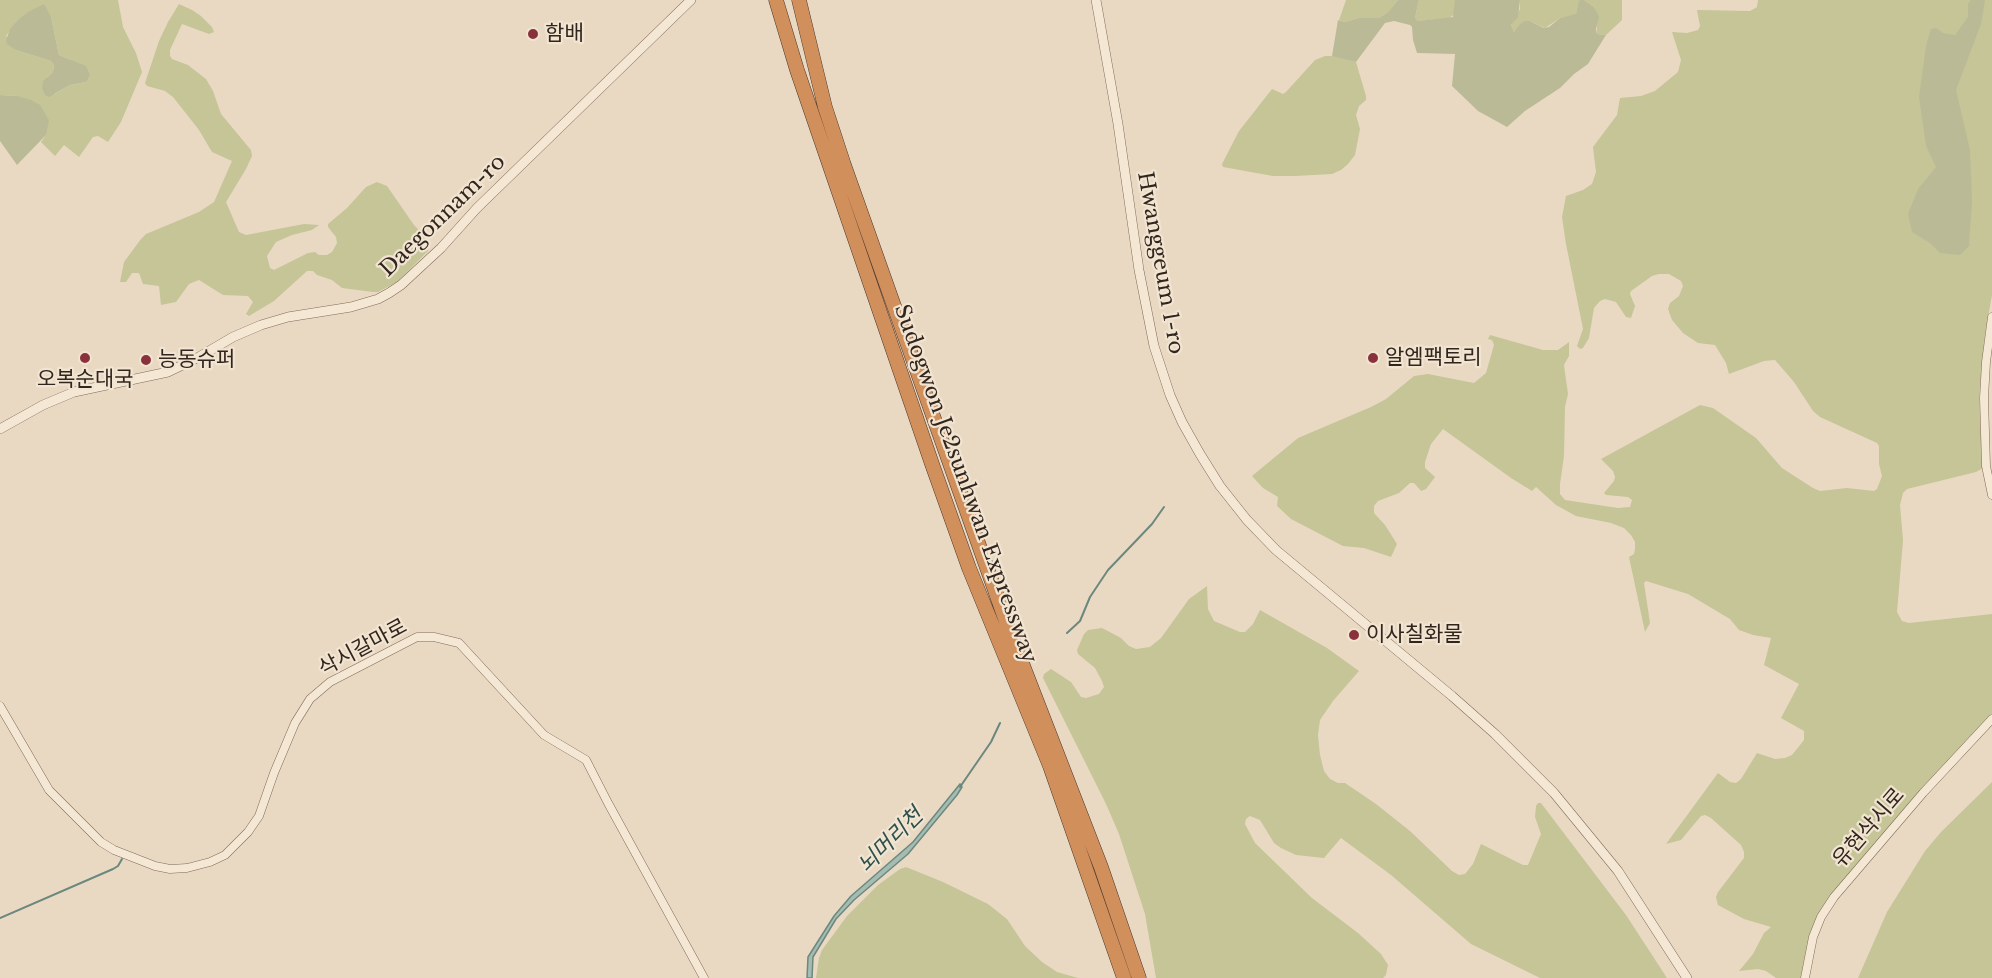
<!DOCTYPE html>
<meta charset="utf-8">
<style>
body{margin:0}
canvas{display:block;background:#e9d9c2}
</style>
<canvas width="1992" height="978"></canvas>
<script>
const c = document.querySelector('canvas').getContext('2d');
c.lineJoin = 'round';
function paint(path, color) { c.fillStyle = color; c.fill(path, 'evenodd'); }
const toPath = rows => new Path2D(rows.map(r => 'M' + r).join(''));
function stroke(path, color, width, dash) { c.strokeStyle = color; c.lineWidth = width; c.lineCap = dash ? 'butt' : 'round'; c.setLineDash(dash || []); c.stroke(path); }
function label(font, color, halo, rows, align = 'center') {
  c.font = font + ' "Libre Baskerville","Noto Sans KR",serif'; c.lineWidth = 4.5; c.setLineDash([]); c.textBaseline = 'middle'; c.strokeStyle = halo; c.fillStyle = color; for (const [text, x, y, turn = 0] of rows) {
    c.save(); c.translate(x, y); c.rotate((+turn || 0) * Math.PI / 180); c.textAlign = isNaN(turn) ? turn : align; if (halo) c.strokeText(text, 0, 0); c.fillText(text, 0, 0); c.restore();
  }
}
paint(toPath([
 [0,0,118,0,123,27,136,53,142,72,121,122,108,142,98,136,93,137,79,157,64,145,55,156,41,142,46,135,17,96,0,95],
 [51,17,59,55,71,60,86,82,70,85,55,94,47,77,53,72,54,65,51,61,16,50,6,36,18,20],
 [1346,0,1398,0,1388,12,1379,18,1359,18,1345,22,1339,20],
 [1419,0,1455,0,1455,14,1449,18,1418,21,1415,18],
 [1520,0,1583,0,1578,4,1576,15,1560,18,1545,28,1530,21,1524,21,1514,32,1511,25,1520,9],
 [1584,0,1622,0,1622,20,1606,35,1597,34,1597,12,1594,7],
 [1758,0,1992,0,1992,295,1985,335,1979,398,1983,468,1976,472,1907,489,1903,493,1900,505,1903,540,1897,612,1902,621,1909,623,1992,614,1992,714,1917,794,1869,851,1809,938,1801,978,1776,978,1766,971,1758,969,1739,971,1753,954,1764,933,1771,927,1744,919,1718,905,1716,897,1718,892,1744,858,1744,852,1741,845,1711,818,1705,815,1701,816,1681,840,1666,844,1718,773,1730,782,1736,783,1741,779,1757,753,1775,759,1785,758,1792,755,1804,740,1804,731,1781,718,1799,684,1764,665,1771,638,1753,635,1739,630,1730,619,1688,594,1646,581,1644,583,1650,623,1645,632,1629,557,1634,554,1635,549,1635,542,1631,535,1624,528,1611,523,1576,516,1556,505,1536,487,1532,491,1511,478,1443,429,1431,444,1425,462,1425,468,1435,477,1426,489,1421,491,1414,483,1410,483,1399,493,1378,501,1374,506,1374,513,1385,525,1397,544,1391,557,1364,548,1343,546,1291,519,1277,506,1278,497,1263,488,1252,476,1298,438,1371,407,1386,399,1414,376,1428,374,1474,383,1486,373,1494,345,1492,340,1488,339,1490,335,1543,350,1558,350,1569,342,1569,356,1564,365,1568,394,1565,407,1564,456,1560,484,1560,494,1565,500,1618,508,1630,507,1632,500,1628,497,1606,495,1604,493,1614,481,1615,477,1613,471,1601,459,1700,405,1713,408,1756,438,1782,468,1813,488,1820,491,1847,488,1874,491,1877,489,1882,476,1879,464,1879,446,1877,443,1820,417,1813,411,1794,382,1775,360,1764,361,1729,374,1726,363,1715,345,1698,343,1683,333,1672,320,1668,309,1670,303,1679,296,1683,286,1681,281,1669,274,1659,274,1652,276,1631,291,1630,294,1635,306,1631,318,1626,317,1616,302,1605,299,1600,301,1594,308,1589,338,1583,348,1580,349,1577,346,1583,329,1566,244,1562,217,1566,196,1583,190,1592,184,1596,172,1593,147,1617,115,1620,98,1641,96,1655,91,1678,72,1681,60,1672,32,1687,33,1698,30,1700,26,1697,10,1750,11,1757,7],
 [179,4,192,10,201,16,212,27,214,32,209,34,182,24,170,50,170,56,172,59,188,65,206,79,213,91,221,114,251,150,252,156,246,169,226,202,239,232,246,235,304,224,319,225,312,230,292,235,276,242,267,256,270,268,274,270,308,253,315,252,319,255,327,255,332,252,337,243,336,237,328,227,328,224,347,208,366,187,377,182,387,186,414,225,430,242,428,251,397,282,378,292,373,292,342,288,332,280,317,275,313,271,307,271,274,301,249,316,246,314,253,302,248,296,223,295,199,280,189,284,176,302,161,305,159,286,143,284,139,273,132,273,126,282,120,282,124,262,141,239,146,234,199,212,214,202,232,161,212,152,199,130,173,97,165,91,147,86,145,83,159,41,168,22],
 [1325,56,1336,56,1356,62,1366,96,1366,100,1359,106,1356,115,1360,129,1355,155,1348,164,1341,170,1332,174,1295,176,1273,176,1223,167,1222,164,1239,131,1272,89,1283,94,1286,92,1315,60],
 [1207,586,1208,609,1214,621,1240,632,1245,632,1253,624,1260,610,1327,648,1359,671,1333,701,1320,720,1318,735,1320,755,1324,771,1330,779,1338,783,1345,783,1376,804,1410,831,1452,871,1459,875,1465,874,1473,864,1481,844,1523,865,1528,865,1541,834,1535,817,1536,806,1538,803,1541,803,1626,915,1667,978,1540,978,1471,944,1391,875,1341,838,1324,858,1296,855,1281,848,1274,843,1260,820,1250,816,1246,819,1245,824,1255,843,1312,898,1358,933,1381,954,1388,965,1386,975,1383,978,1156,978,1145,914,1119,834,1106,804,1043,678,1044,674,1051,669,1071,682,1081,697,1086,698,1099,694,1104,687,1102,681,1095,668,1078,654,1077,650,1084,634,1088,630,1102,628,1121,638,1129,646,1136,649,1150,647,1161,638,1189,599],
 [1992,782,1992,978,1858,978,1887,912,1925,851,1941,832],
 [906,867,943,882,988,904,1007,919,1025,946,1042,962,1057,972,1078,978,816,978,819,958,822,950,847,916,878,885,900,869]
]), '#c5c597');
paint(toPath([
 [1398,0,1419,0,1415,18,1418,21,1453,17,1455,0,1520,0,1518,17,1511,25,1514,32,1520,24,1524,21,1530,21,1544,28,1549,27,1560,18,1576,14,1578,4,1580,0,1584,0,1594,7,1597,12,1599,17,1596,29,1597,34,1606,35,1588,64,1574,74,1560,88,1525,111,1507,127,1478,111,1452,86,1455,54,1417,53,1413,40,1412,27,1410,25,1394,21,1385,23,1356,62,1332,56,1338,20,1345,22,1359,18,1379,18,1388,12],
 [1971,0,1985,0,1981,24,1956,90,1970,150,1972,202,1969,246,1960,255,1940,253,1930,243,1912,232,1908,214,1918,189,1936,167,1926,146,1919,97,1926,46,1931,29,1936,28,1943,33,1955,35,1968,17,1968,4],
 [44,4,51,17,59,55,86,66,90,75,86,82,70,85,49,97,45,95,42,88,43,81,53,72,54,65,51,61,16,50,7,44,6,40,10,29,18,20,28,12],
 [0,95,17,96,31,100,40,105,49,120,46,135,17,165,0,141]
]), '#babb96');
const water = toPath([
 [960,784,962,787,957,795,908,854,854,900,836,919,813,957,812,978,807,978,808,957,834,916,851,896,913,842,960,784]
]);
paint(water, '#a4bcb2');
stroke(water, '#6c887e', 1.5);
stroke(toPath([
 [1067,633,1080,621,1090,597,1108,570,1152,524,1164,507],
 [960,787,991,742,1000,723],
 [0,918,113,869,118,866,122,859]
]), '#6c887e', 2);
const minor = toPath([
 [1992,317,1986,362,1984,398,1986,466,1992,495],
 [0,706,49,790,101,842,114,850,155,866,170,869,187,868,210,862,225,855,248,832,259,816,274,773,295,723,310,699,330,682,417,637,434,637,459,643,544,735,586,760,608,803,704,978],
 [1805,978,1813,937,1821,917,1834,897,1923,793,1992,719]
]);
const tertiary = toPath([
 [1096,0,1118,124,1139,270,1154,346,1170,395,1182,422,1200,454,1220,486,1247,520,1276,550,1452,696,1495,734,1554,793,1618,871,1687,978],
 [0,429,43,405,74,392,168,372,199,357,233,337,261,325,288,317,351,307,378,299,389,293,401,285,441,248,477,208,691,0]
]);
const motorway = toPath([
 [776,0,797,70,932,464,969,568,1050,766,1124,978],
 [799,0,825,107,844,165,1008,627,1101,867,1139,978]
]);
stroke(minor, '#806b5b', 9);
stroke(tertiary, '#806b5b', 10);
stroke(motorway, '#4e3a2f', 15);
stroke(minor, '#f4e7d4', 8);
stroke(tertiary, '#f4e7d4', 9);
stroke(motorway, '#d08f5b', 14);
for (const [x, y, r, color] of [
 [533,34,6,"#89323c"],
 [85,358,6,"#89323c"],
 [1373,358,6,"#89323c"],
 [146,360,6,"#89323c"],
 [1354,635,6,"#89323c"]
]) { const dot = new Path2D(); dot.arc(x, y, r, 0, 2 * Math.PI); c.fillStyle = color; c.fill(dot); stroke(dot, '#f1e4d1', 2); }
label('21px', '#32251e', '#f1e4d1', [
 ["함배",545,34],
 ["알엠팩토리",1385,358],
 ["능동슈퍼",158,360],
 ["오복순대국",85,380,"center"],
 ["이사칠화물",1366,635]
], 'left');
label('21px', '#32251e', '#f1e4d1', [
 ["Daegonnam-ro",443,216,-44],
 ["Hwanggeum 1-ro",1160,263,80],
 ["Sudogwon Je2sunhwan Expressway",965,484,70],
 ["삭시갈마로",363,648,-28],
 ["유현삭시로",1869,828,-49]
]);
label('italic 22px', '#2e504a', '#f1e4d1', [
 ["뇌머리천",891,841,-45]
]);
</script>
